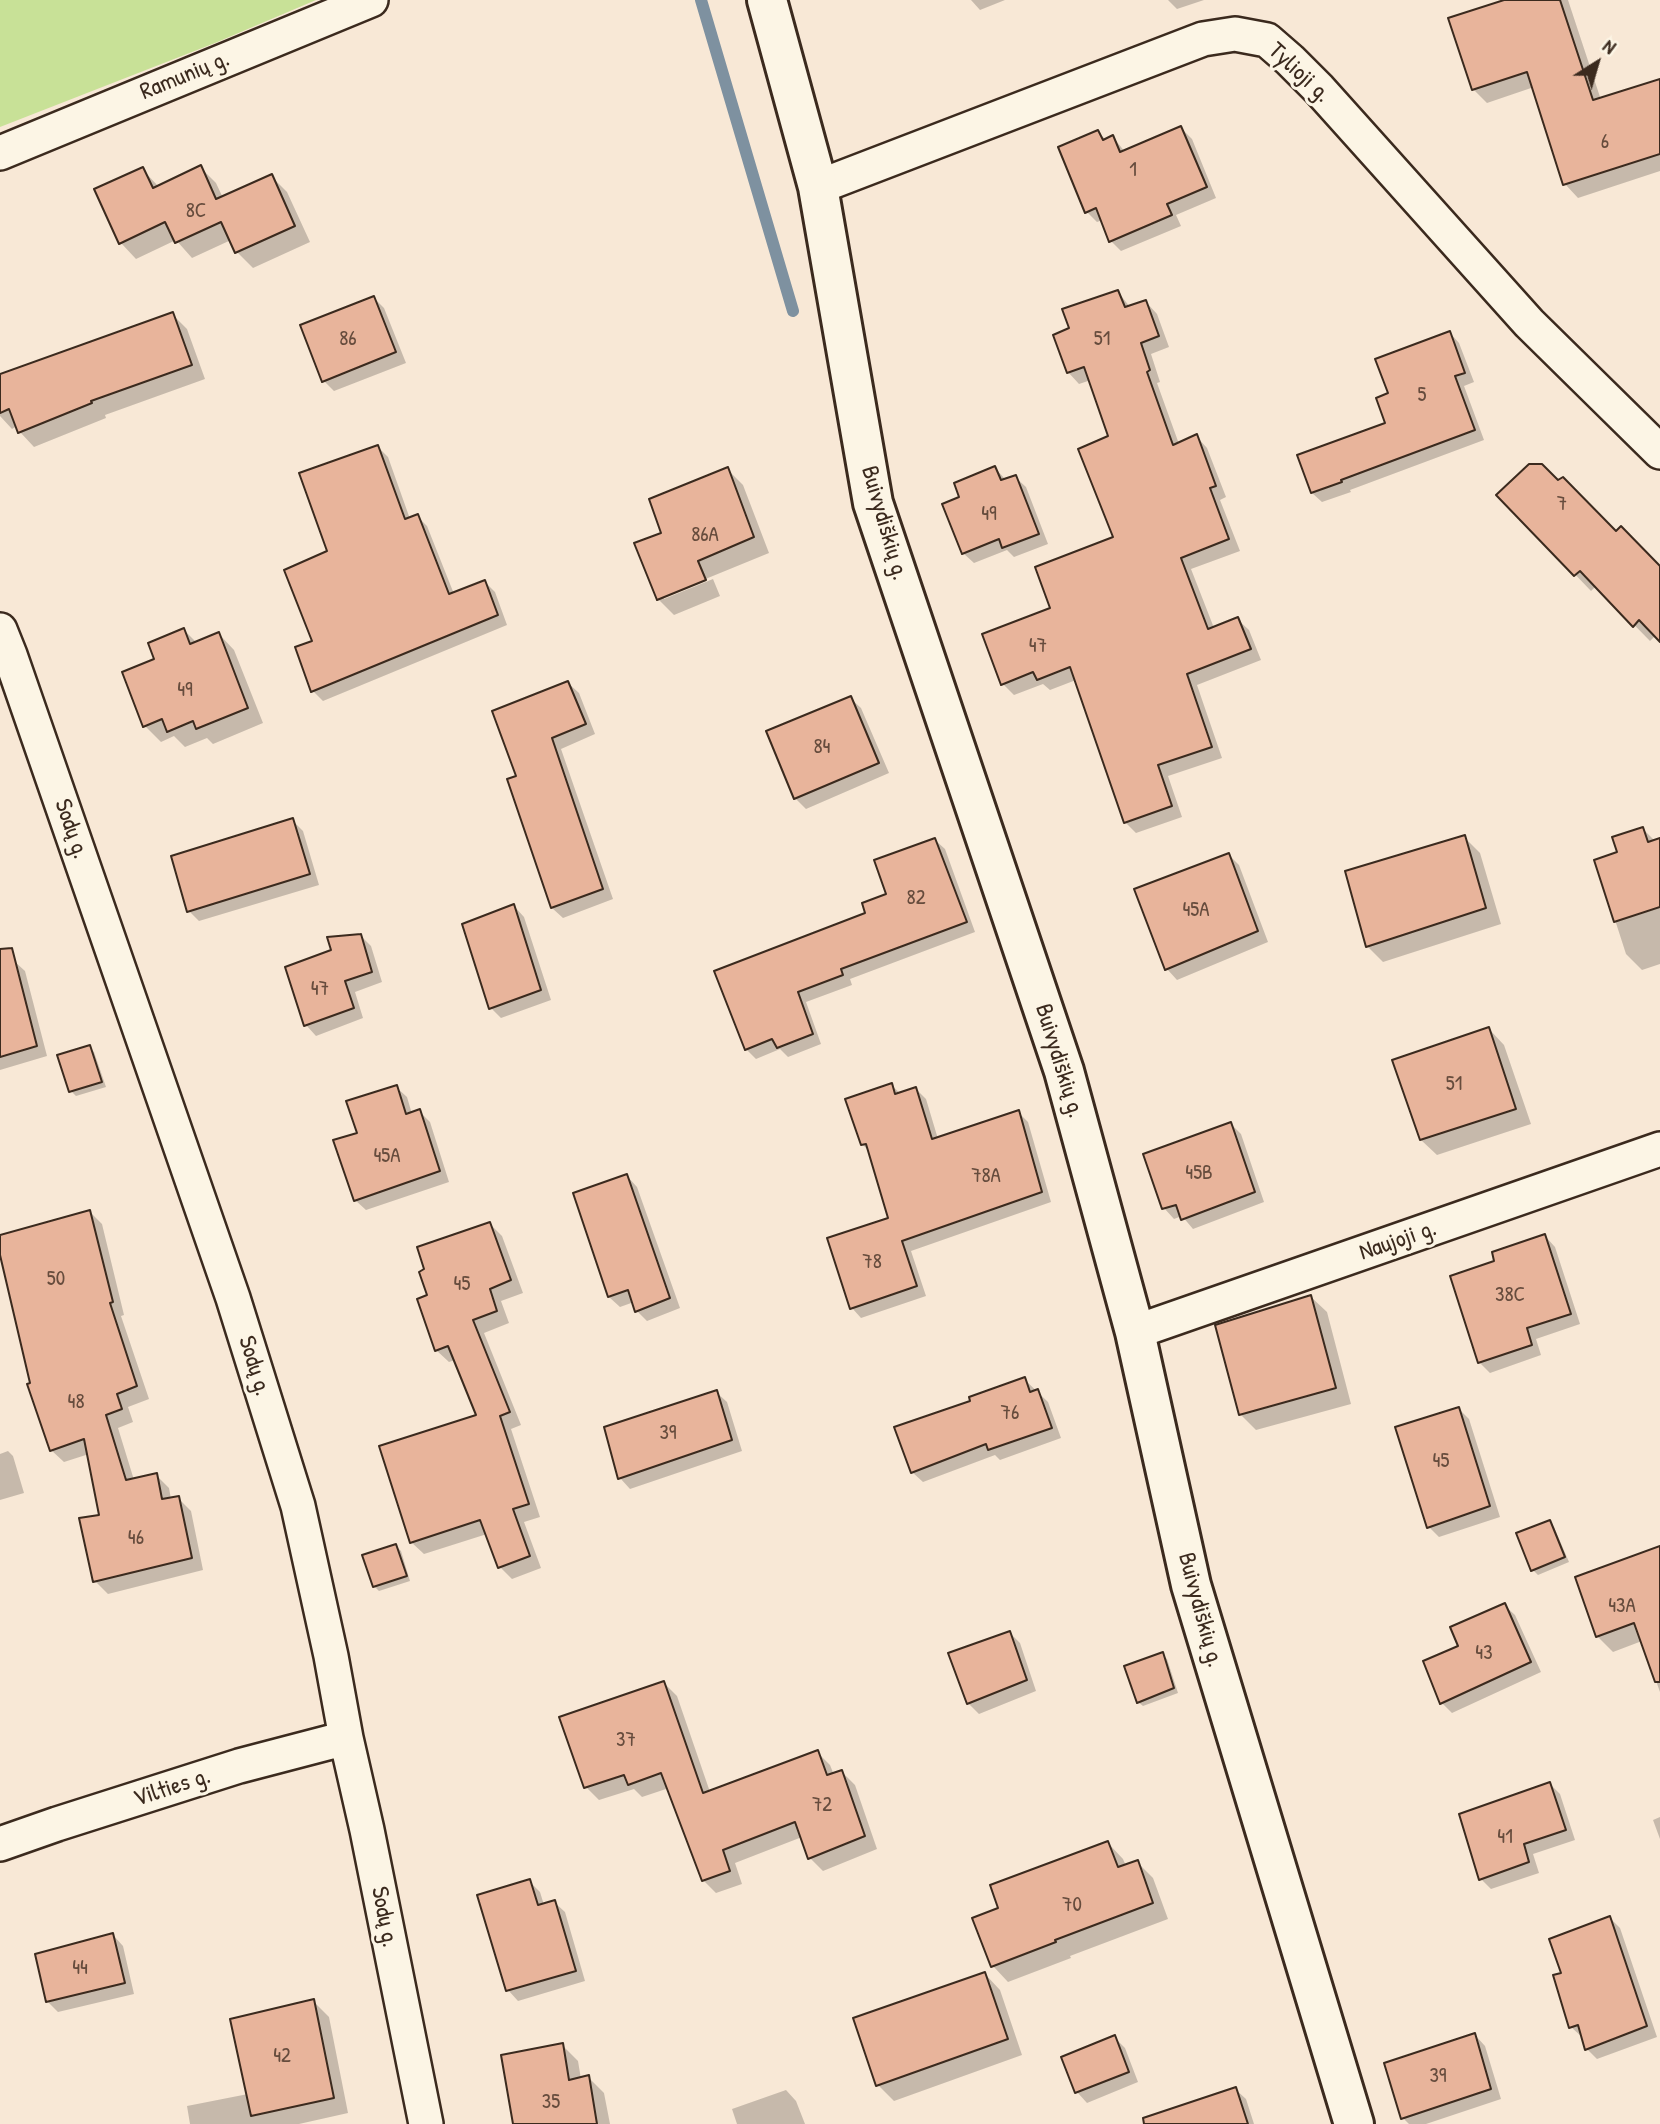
<!DOCTYPE html>
<meta charset="utf-8">
<style>
body{margin:0}
#map{position:relative;width:1660px;height:2124px;overflow:hidden;background:#f8e8d6;font-family:"Patrick Hand",sans-serif}
canvas{display:block}
.north{position:absolute;left:1562px;top:28px;width:70px;height:70px;-webkit-text-stroke:5px #fcf5e5;paint-order:stroke;rotate:37deg;font-size:19px;font-weight:700;line-height:28px;text-align:center;color:#3b2a1e}
.north::after{content:'';display:block;margin:auto;width:24px;height:32px;background:#3b2a1e;clip-path:polygon(50% 0,100% 100%,50% 72%,0 100%)}
</style>
<div id="map">
<canvas width="1660" height="2124"></canvas>
<div class="north">N</div>
</div>
<script>
const c = document.querySelector('canvas').getContext('2d');
c.lineJoin = 'round';
function paint(path, color) { c.fillStyle = color; c.fill(path, 'evenodd'); }
const toPath = rows => new Path2D(rows.map(r => 'M' + r).join(''));
function stroke(path, color, width, dash) { c.strokeStyle = color; c.lineWidth = width; c.lineCap = dash ? 'butt' : 'round'; c.setLineDash(dash || []); c.stroke(path); }
function label(font, color, halo, rows, align = 'center') {
  c.font = font + ' "Patrick Hand",sans-serif'; c.lineWidth = 6; c.setLineDash([]); c.textBaseline = 'middle'; c.strokeStyle = halo; c.fillStyle = color; for (const [text, x, y, turn = 0] of rows) {
    c.save(); c.translate(x, y); c.rotate((+turn || 0) * Math.PI / 180); c.textAlign = isNaN(turn) ? turn : align; if (halo) c.strokeText(text, 0, 0); c.fillText(text, 0, 0); c.restore();
  }
}
paint(toPath([
 [0,0,316,0,215,43,0,127]
]), '#c8e197');
paint(toPath([
 [971,0,1005,0,980,10],
 [1168,0,1204,0,1177,9],
 [1510,0,1568,0,1601,100,1660,84,1660,171,1578,198,1565,184,1534,87,1487,103,1473,89],
 [1181,128,1192,139,1216,198,1176,215,1181,226,1121,251,1111,241,1103,220,1097,222,1087,212,1098,132,1106,140,1113,137,1125,152],
 [200,167,216,183,223,198,271,176,287,192,310,242,253,268,237,252,231,240,192,258,176,240,136,259,121,243,142,169,159,187],
 [1118,292,1130,307,1146,302,1157,314,1169,347,1151,354,1160,382,1157,383,1179,444,1196,436,1207,448,1226,497,1220,500,1240,551,1191,569,1214,628,1237,619,1249,630,1261,660,1197,685,1222,758,1168,776,1182,817,1136,833,1125,822,1076,680,1050,690,1043,684,1014,695,1003,684,1053,609,1115,538,1110,437,1091,380,1079,384,1068,372,1071,329],
 [374,298,384,308,406,363,334,391,324,381],
 [172,314,187,329,205,379,105,415,106,418,34,447,20,432,17,426,12,429,0,416,0,376],
 [1450,333,1459,343,1474,382,1464,386,1484,440,1350,490,1351,492,1322,502,1312,493,1387,424],
 [378,447,388,457,410,519,417,516,427,526,454,594,485,582,495,592,507,625,323,701,313,691,329,552],
 [995,468,1005,479,1015,477,1026,487,1048,544,1014,557,1007,550,974,563,963,553,962,498],
 [727,469,743,485,769,553,664,596,664,599,713,579,720,596,674,615,658,599,664,534],
 [1499,495,1616,533,1660,568,1660,640,1656,635,1650,641,1596,586,1591,591],
 [184,630,197,643,219,634,234,650,263,723,213,744,207,738,185,747,174,736,161,742,145,726,124,673,156,660],
 [568,683,579,693,595,734,561,749,613,899,563,918,552,908,509,780,519,777],
 [850,698,861,708,889,773,806,809,795,798],
 [292,820,303,831,319,885,199,921,189,911],
 [1643,829,1656,842,1660,840,1660,964,1642,970,1626,954,1596,861,1619,853],
 [1464,837,1480,853,1501,924,1383,962,1367,946],
 [935,840,945,849,975,932,850,979,852,985,806,1002,821,1044,788,1057,780,1049,756,1059,746,1049,868,914,889,895],
 [1229,855,1239,865,1268,942,1177,980,1167,969,1137,890],
 [514,906,524,917,551,1000,501,1018,491,1008],
 [361,936,371,946,382,982,355,992,363,1018,316,1036,306,1025,333,951],
 [14,961,25,971,47,1056,0,1070,0,965],
 [1489,1029,1504,1045,1531,1124,1437,1155,1421,1140],
 [89,1047,94,1052,106,1087,76,1096,71,1091],
 [891,1085,901,1094,916,1089,926,1099,938,1139,1018,1112,1028,1122,1051,1202,911,1251,926,1296,861,1318,852,1308,891,1219,871,1153,862,1144],
 [396,1087,407,1097,412,1114,419,1111,430,1122,449,1182,366,1210,355,1200,359,1134],
 [1231,1124,1241,1134,1264,1202,1193,1229,1182,1216,1174,1219,1164,1208],
 [627,1176,637,1187,680,1308,647,1321,637,1311,634,1302,620,1307,609,1297],
 [90,1212,102,1224,124,1315,121,1316,149,1399,128,1407,133,1422,118,1428,134,1480,156,1475,169,1488,171,1499,178,1498,191,1511,203,1570,108,1594,95,1581,101,1516,89,1454,64,1462,51,1450,32,1385,0,1247,0,1236],
 [490,1224,502,1236,523,1293,501,1301,509,1323,484,1333,521,1425,511,1429,540,1517,524,1522,541,1568,512,1579,500,1567,487,1534,424,1554,411,1542,478,1417,455,1360,449,1362,436,1350,429,1296],
 [1545,1236,1555,1247,1580,1324,1536,1339,1541,1355,1490,1373,1480,1363,1452,1277,1496,1262],
 [1311,1297,1327,1312,1351,1404,1256,1430,1240,1414],
 [1024,1379,1048,1402,1061,1438,1000,1460,995,1455,923,1482,912,1472,973,1402],
 [716,1392,727,1402,742,1451,630,1489,620,1478],
 [1459,1409,1469,1419,1500,1517,1439,1537,1429,1527],
 [8,1451,13,1456,24,1493,0,1500,0,1454],
 [1549,1522,1554,1527,1569,1562,1538,1575,1533,1570],
 [396,1546,401,1551,410,1581,379,1591,374,1586],
 [1660,1551,1660,1692,1642,1641,1613,1652,1597,1636],
 [1504,1605,1515,1615,1541,1672,1452,1713,1442,1703,1460,1647],
 [1010,1633,1020,1643,1036,1691,979,1714,968,1703],
 [1162,1654,1167,1659,1178,1693,1143,1706,1138,1702],
 [664,1683,677,1696,710,1792,817,1752,830,1765,834,1775,842,1772,855,1785,877,1849,823,1871,810,1858,802,1837,735,1863,742,1884,716,1893,703,1880,669,1788,642,1797,634,1789,599,1800,586,1787],
 [1550,1784,1560,1794,1575,1840,1533,1854,1539,1873,1491,1889,1481,1879],
 [1660,1817,1660,1839,1653,1820],
 [1108,1843,1123,1859,1126,1866,1137,1862,1153,1878,1168,1919,1070,1956,1071,1958,1008,1982,993,1966,1001,1909],
 [529,1881,540,1892,544,1905,554,1902,565,1912,585,1981,518,2001,508,1990],
 [1610,1918,1620,1928,1657,2037,1597,2059,1587,2049,1582,2037,1571,2027,1563,1975],
 [113,1935,123,1946,134,1994,58,2012,47,2001],
 [985,1974,1000,1990,1022,2055,894,2101,878,2085,856,2019],
 [313,2001,329,2017,348,2113,299,2124,190,2124,187,2106,248,2094],
 [1475,2035,1485,2046,1501,2099,1426,2124,1409,2124,1403,2118],
 [1114,2037,1125,2048,1138,2082,1087,2103,1077,2092,1064,2058],
 [562,2045,578,2061,581,2079,588,2077,604,2093,610,2124,617,2124,515,2124],
 [1235,2089,1246,2099,1254,2124,1196,2124],
 [786,2090,796,2101,805,2124,737,2124,732,2109]
]), '#0003');
stroke(toPath([
 [701,0,793,311]
]), '#7e91a0', 12);
const building = toPath([
 [1504,0,1560,0,1593,100,1660,79,1660,154,1563,185,1527,72,1472,90,1448,18,1504,0],
 [1181,126,1207,187,1167,204,1172,215,1109,242,1096,208,1085,213,1058,147,1098,130,1103,140,1113,135,1120,152,1181,126],
 [201,165,216,199,272,174,295,226,235,253,221,222,175,243,165,222,119,244,94,189,143,167,153,188,201,165],
 [1118,290,1125,307,1146,300,1159,336,1141,343,1150,370,1147,372,1173,445,1197,434,1216,486,1210,488,1229,539,1181,558,1208,629,1238,617,1251,649,1187,674,1212,747,1158,765,1172,806,1124,823,1070,667,1037,680,1033,672,1001,685,982,634,1050,608,1035,567,1113,537,1078,449,1108,436,1084,367,1067,373,1053,335,1069,328,1062,309,1118,290],
 [374,296,396,352,322,382,300,325,374,296],
 [173,312,192,365,91,401,92,403,18,433,9,409,0,413,0,374,173,312],
 [1450,331,1465,373,1455,376,1475,430,1341,480,1342,482,1311,493,1297,455,1385,423,1376,398,1388,393,1375,359,1450,331],
 [378,445,405,519,418,514,449,594,485,580,498,615,311,692,295,647,312,641,284,570,327,551,299,473,378,445],
 [1529,464,1542,464,1558,480,1563,477,1616,531,1621,526,1660,566,1660,642,1639,620,1633,627,1580,571,1574,576,1496,495,1529,464],
 [995,466,1001,480,1016,475,1039,534,1002,548,999,539,962,554,942,504,959,497,954,483,995,466],
 [728,467,754,537,698,561,706,580,657,600,634,543,661,533,649,499,728,467],
 [184,628,190,644,219,632,248,708,196,729,193,721,167,732,162,719,143,727,122,672,154,659,148,643,184,628],
 [568,681,586,724,552,738,603,889,551,908,507,779,516,776,492,711,568,681],
 [851,696,879,763,794,799,766,731,851,696],
 [293,818,310,874,187,912,171,856,293,818],
 [1643,827,1648,842,1660,838,1660,907,1614,922,1594,860,1617,852,1612,837,1643,827],
 [1465,835,1486,908,1366,947,1345,871,1465,835],
 [935,838,967,922,841,969,843,975,798,992,813,1034,777,1048,772,1039,745,1050,714,971,865,913,862,903,886,894,874,860,935,838],
 [1229,853,1258,931,1165,970,1134,889,1229,853],
 [514,904,541,990,489,1009,462,924,514,904],
 [361,934,372,972,345,981,354,1008,304,1026,285,967,331,950,327,937,361,934],
 [12,948,37,1046,0,1057,0,949,12,948],
 [1489,1027,1516,1109,1420,1140,1392,1060,1489,1027],
 [90,1045,102,1082,69,1092,57,1055,90,1045],
 [892,1083,895,1094,916,1087,932,1139,1019,1110,1042,1192,902,1241,917,1286,850,1309,827,1238,888,1218,866,1144,861,1145,845,1099,892,1083],
 [397,1085,406,1114,420,1109,440,1171,354,1201,333,1140,357,1133,346,1101,397,1085],
 [1231,1122,1255,1192,1181,1220,1176,1205,1162,1209,1143,1154,1231,1122],
 [627,1174,670,1298,635,1312,628,1290,608,1297,573,1193,627,1174],
 [90,1210,113,1302,110,1303,137,1386,117,1394,122,1409,106,1415,126,1480,157,1473,162,1499,179,1496,192,1558,93,1582,79,1518,99,1515,84,1439,50,1451,27,1384,30,1383,0,1255,0,1235,90,1210],
 [490,1222,511,1280,490,1289,497,1311,473,1320,510,1412,500,1416,529,1504,513,1509,530,1556,498,1568,480,1520,410,1543,379,1446,476,1415,448,1346,435,1351,417,1299,427,1295,419,1272,424,1269,417,1247,490,1222],
 [1545,1234,1571,1314,1527,1328,1532,1345,1478,1363,1450,1276,1494,1261,1492,1252,1545,1234],
 [1311,1295,1336,1388,1239,1415,1215,1325,1311,1295],
 [1025,1377,1030,1392,1038,1389,1052,1428,988,1450,986,1444,911,1473,894,1427,970,1401,969,1397,1025,1377],
 [717,1390,732,1440,618,1479,604,1427,717,1390],
 [1459,1407,1490,1506,1427,1528,1395,1427,1459,1407],
 [1550,1520,1565,1557,1531,1571,1516,1533,1550,1520],
 [396,1544,407,1576,373,1587,362,1555,396,1544],
 [1660,1546,1660,1682,1655,1682,1634,1623,1596,1637,1575,1577,1660,1546],
 [1505,1603,1531,1662,1440,1704,1423,1661,1458,1646,1450,1627,1505,1603],
 [1010,1631,1027,1680,967,1704,948,1653,1010,1631],
 [1163,1652,1174,1688,1137,1703,1124,1666,1163,1652],
 [664,1681,703,1793,818,1750,827,1775,842,1770,865,1836,808,1859,795,1822,723,1850,730,1871,702,1881,661,1773,628,1785,624,1775,584,1788,559,1717,664,1681],
 [1550,1782,1566,1830,1524,1844,1529,1862,1479,1880,1459,1814,1550,1782],
 [1108,1841,1118,1867,1138,1860,1153,1903,1055,1940,1056,1942,991,1967,972,1918,998,1908,990,1885,1108,1841],
 [530,1879,538,1905,555,1900,576,1971,506,1991,477,1895,530,1879],
 [1610,1916,1647,2026,1585,2050,1578,2025,1569,2028,1553,1975,1561,1973,1549,1939,1610,1916],
 [113,1933,125,1983,46,2002,35,1954,113,1933],
 [985,1972,1008,2039,876,2086,853,2018,985,1972],
 [314,1999,334,2098,251,2116,230,2019,314,1999],
 [1475,2033,1491,2089,1401,2119,1384,2063,1475,2033],
 [1115,2035,1129,2072,1075,2093,1061,2057,1115,2035],
 [563,2043,569,2080,589,2075,597,2124,513,2124,501,2055,563,2043],
 [1236,2087,1248,2124,1144,2124,1143,2118,1236,2087]
]);
paint(building, '#e8b49b');
stroke(building, '#3b2a1e', 2);
const street = toPath([
 [0,153,371,0],
 [818,187,1203,39,1235,34,1267,40,1290,60,1319,89,1529,323,1660,452],
 [0,630,10,655,233,1298,298,1506,331,1656,346,1738,367,1830,426,2124],
 [1135,1332,1660,1149],
 [0,1844,57,1824,239,1766,346,1738]
]);
const secondary = toPath([
 [767,0,818,187,873,503,1064,1071,1135,1332,1191,1585,1354,2124]
]);
stroke(street, '#3b2a1e', 38);
stroke(secondary, '#3b2a1e', 44);
stroke(street, '#fcf5e5', 33);
stroke(secondary, '#fcf5e5', 38);
label('21px', '#664c3d', null, [
 ["6",1605,142],
 ["1",1133,170],
 ["8C",196,211],
 ["86",348,339],
 ["51",1102,339],
 ["5",1422,395],
 ["7",1562,504],
 ["49",989,514],
 ["86A",705,535],
 ["47",1038,646],
 ["49",185,690],
 ["84",822,747],
 ["82",916,898],
 ["45A",1196,910],
 ["47",320,989],
 ["51",1454,1084],
 ["45A",387,1156],
 ["45B",1199,1173],
 ["78A",986,1176],
 ["78",872,1262],
 ["50",56,1279],
 ["45",462,1284],
 ["38C",1510,1295],
 ["48",76,1402],
 ["76",1010,1413],
 ["39",668,1433],
 ["45",1441,1461],
 ["46",136,1538],
 ["43A",1622,1606],
 ["43",1484,1653],
 ["37",626,1740],
 ["72",822,1805],
 ["41",1505,1837],
 ["70",1072,1905],
 ["44",80,1968],
 ["42",282,2056],
 ["39",1438,2076],
 ["35",551,2102]
]);
label('24px', '#3b2a1e', '#fcf5e5', [
 ["Tylioji g.",1299,73,43],
 ["Ramunių g.",185,76,-22],
 ["Buivydiškių g.",884,523,74],
 ["Sodų g.",71,829,71],
 ["Buivydiškių g.",1059,1061,73],
 ["Naujoji g.",1398,1241,-19],
 ["Sodų g.",254,1366,73],
 ["Buivydiškių g.",1200,1610,75],
 ["Vilties g.",172,1788,-18],
 ["Sodų g.",384,1917,79]
]);
</script>
